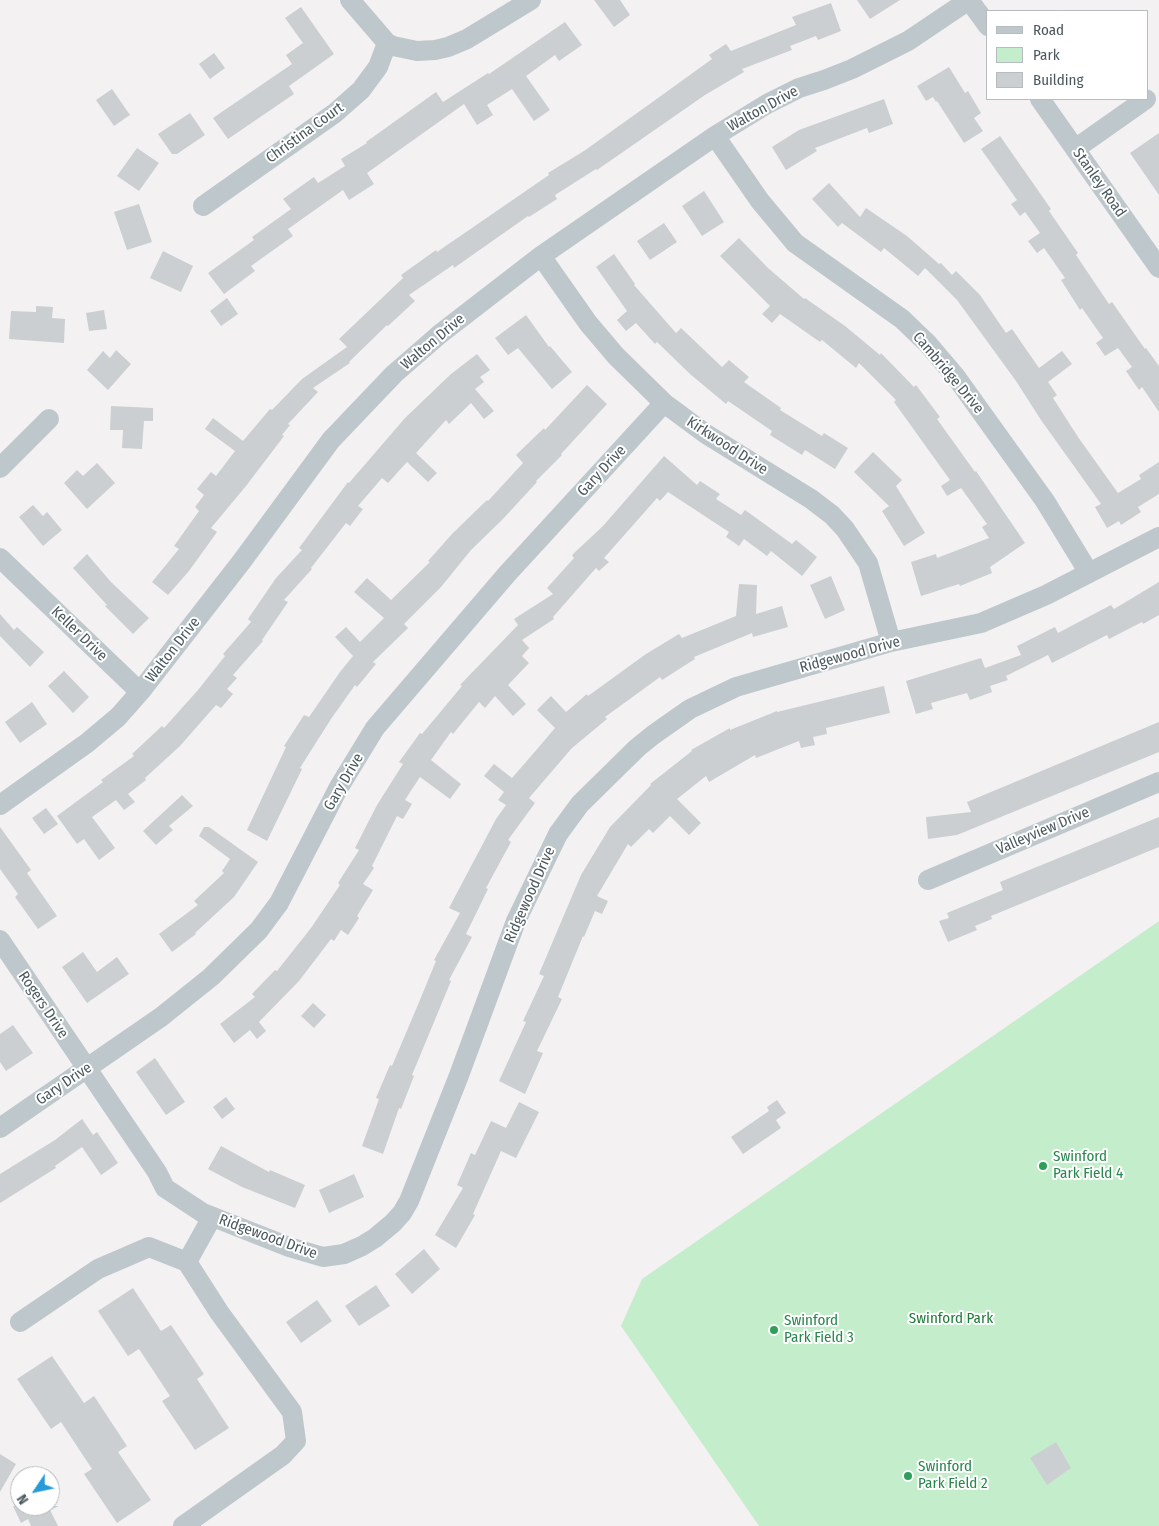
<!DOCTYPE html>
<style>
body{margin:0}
#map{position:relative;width:1159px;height:1526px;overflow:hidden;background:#f3f1f2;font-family:"Fira Sans Condensed",sans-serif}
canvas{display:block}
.legend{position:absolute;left:986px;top:10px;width:162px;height:90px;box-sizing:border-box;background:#fff;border:1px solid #b7bcbe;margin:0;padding:6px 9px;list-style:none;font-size:15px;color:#4a585d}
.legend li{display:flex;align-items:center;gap:10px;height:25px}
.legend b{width:25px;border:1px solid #b7bcbe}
.north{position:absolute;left:10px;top:1466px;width:50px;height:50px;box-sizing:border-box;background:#fff;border:1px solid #b7bcbe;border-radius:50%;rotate:236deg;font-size:14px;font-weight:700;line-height:20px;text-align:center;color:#4a585d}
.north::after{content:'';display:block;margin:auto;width:18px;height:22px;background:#279ad8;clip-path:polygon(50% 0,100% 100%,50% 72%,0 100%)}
</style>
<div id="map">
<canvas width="1159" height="1526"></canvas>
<ul class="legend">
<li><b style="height:6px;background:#bec8cc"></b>Road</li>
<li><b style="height:14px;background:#c4edcb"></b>Park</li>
<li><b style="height:14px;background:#cbcfd2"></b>Building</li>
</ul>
<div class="north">N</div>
</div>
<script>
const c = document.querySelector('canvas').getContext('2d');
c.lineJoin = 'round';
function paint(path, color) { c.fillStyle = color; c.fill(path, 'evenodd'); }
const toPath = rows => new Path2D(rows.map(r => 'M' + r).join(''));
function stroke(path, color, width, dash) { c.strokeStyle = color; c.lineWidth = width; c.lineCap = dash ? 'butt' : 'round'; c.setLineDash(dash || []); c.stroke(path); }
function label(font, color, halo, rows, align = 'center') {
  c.font = font + ' "Fira Sans Condensed",sans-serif'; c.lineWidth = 4; c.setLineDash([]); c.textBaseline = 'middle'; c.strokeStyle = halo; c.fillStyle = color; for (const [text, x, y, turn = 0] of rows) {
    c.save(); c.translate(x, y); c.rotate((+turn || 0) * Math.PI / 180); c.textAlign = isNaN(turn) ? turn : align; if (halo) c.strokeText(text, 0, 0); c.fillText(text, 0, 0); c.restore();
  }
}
paint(toPath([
 [1159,921,1159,1526,759,1526,621,1326,642,1279]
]), '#c4edcb');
paint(toPath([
 [594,0,620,0,630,15,614,27],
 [857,0,900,0,870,19],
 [831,3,841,31,818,40,816,36,790,46,792,50,742,69,744,72,705,95,597,170,596,169,555,195,557,199,529,217,528,216,454,268,453,265,409,295,415,301,388,326,387,325,349,362,350,363,313,388,318,392,288,424,290,425,282,435,284,436,246,486,211,528,217,532,189,571,168,595,152,582,179,549,174,546,199,511,195,507,204,495,197,489,211,472,216,476,235,451,205,429,213,418,243,441,270,409,272,410,302,379,347,347,339,339,403,278,401,275,436,250,437,252,549,175,548,173,584,151,658,98,712,59,709,55,726,44,731,51,796,25,792,17],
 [301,7,334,54,289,86,294,94,228,139,213,118,292,64,286,55,303,43,285,18],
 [565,22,582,45,559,61,555,55,526,76,550,110,534,121,512,89,487,105,493,115,477,125,464,104,367,173,374,184,349,200,343,190,288,229,293,236,251,266,255,271,224,294,208,273,254,240,252,237,291,209,283,199,314,177,318,183,345,166,341,159,367,143,366,142,436,92,443,102,488,73,489,74],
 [214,53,225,68,210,79,199,64],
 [949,67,965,93,968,91,981,113,974,118,983,131,964,143,937,101,936,102,933,97,926,101,917,86],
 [112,89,130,115,114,126,96,100],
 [884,99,893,124,869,133,867,128,815,148,817,151,786,170,772,147,799,130],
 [190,113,205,135,177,154,172,154,158,134],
 [1159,133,1159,195,1130,153],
 [1000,136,1051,209,1049,211,1078,253,1076,255,1109,304,1112,302,1145,349,1146,348,1159,366,1159,412,1142,387,1139,390,1126,371,1132,367,1118,348,1105,356,1096,343,1103,338,1082,308,1080,310,1061,280,1065,278,1044,248,1037,253,1028,241,1040,233,1025,212,1020,216,1011,204,1017,200,981,149],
 [137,148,159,163,139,191,117,176],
 [829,183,860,217,866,208,907,236,939,264,941,263,952,275,956,271,980,295,1006,333,1012,329,1039,368,1062,351,1072,364,1048,382,1057,395,1053,398,1078,437,1118,493,1141,479,1139,475,1159,462,1159,494,1138,507,1141,512,1121,525,1119,521,1107,528,1095,507,1101,504,1041,420,1016,381,957,300,925,268,918,276,884,248,881,252,842,223,838,227,812,199],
 [704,191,724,222,702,236,682,206],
 [139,204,152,242,127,250,114,212],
 [664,223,677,242,650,260,637,241],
 [739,238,768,268,804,299,805,298,845,326,880,355,881,353,914,387,916,385,940,417,937,419,975,472,976,471,1025,543,990,567,992,573,960,586,959,584,921,596,911,562,936,554,937,558,989,538,982,527,987,524,961,488,947,496,941,486,950,480,894,402,896,400,859,363,856,368,822,340,820,342,780,314,772,323,762,314,770,306,720,256],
 [163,251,193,266,181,292,150,278],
 [614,254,635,284,634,285,676,333,681,328,722,367,729,360,749,377,744,382,781,408,780,410,822,436,824,433,848,448,835,469,805,450,802,455,770,435,772,431,728,401,726,404,690,374,657,342,655,344,636,323,626,331,617,320,627,311,596,267],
 [227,298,238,314,221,326,210,311],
 [36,306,53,307,52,318,65,319,64,343,9,339,11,311,36,312],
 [104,310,107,329,89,331,86,313],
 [526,315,549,347,550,346,572,372,552,389,518,348,508,355,495,338],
 [116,350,131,364,108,390,87,370,103,351,110,358],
 [477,354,490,370,480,377,484,382,475,389,494,411,484,419,471,403,449,424,446,420,416,453,437,473,428,482,407,462,388,483,382,478,358,506,363,509,350,526,346,523,311,568,312,569,284,600,288,602,262,640,263,641,233,675,237,678,227,689,233,694,221,708,216,705,180,746,145,778,146,780,128,794,135,802,124,810,116,800,92,817,115,848,99,860,84,839,77,844,57,816,103,782,101,780,134,756,132,754,162,726,164,728,198,690,225,656,223,654,251,622,248,619,276,578,302,550,299,548,348,482,349,483,405,418,451,374],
 [587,385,607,404,561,454,562,455,536,481,537,482,502,520,471,550,441,587,404,624,408,628,373,662,376,664,357,687,355,685,331,719,300,768,302,769,267,841,247,830,286,747,284,746,304,715,309,717,340,672,353,656,335,637,346,627,360,642,384,618,354,592,367,578,391,600,430,562,428,561,452,534,487,500,488,501,523,463,516,455,544,428,545,430],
 [111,406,153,408,153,421,144,421,142,449,122,448,123,430,110,430],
 [873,452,902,480,896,486,925,533,904,546,882,511,889,506,854,472],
 [664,456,697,485,700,481,720,494,716,499,741,515,745,510,792,544,796,540,817,557,802,576,771,551,767,556,744,539,739,546,726,537,729,532,668,492,660,501,657,498,604,558,609,562,599,571,596,568,553,617,554,619,522,640,529,648,522,656,529,663,508,685,526,704,513,716,495,696,485,708,479,702,453,734,451,732,431,760,461,784,450,799,420,777,405,800,412,804,403,819,397,816,372,866,374,868,363,884,373,890,357,916,359,918,348,935,341,930,334,941,331,939,299,981,259,1022,266,1031,257,1039,250,1030,234,1043,220,1024,255,997,252,994,275,970,277,971,311,928,340,885,338,883,359,850,355,848,377,805,403,764,399,762,420,733,422,734,462,686,460,685,518,625,514,619,553,594,547,588,574,558,572,555,603,526],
 [97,463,115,483,87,509,64,483,77,470,83,476],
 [33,505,43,516,47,512,62,530,43,546,19,517],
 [87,554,111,582,149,618,133,634,105,606,107,605,73,568],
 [831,576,845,610,825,619,810,585],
 [1159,582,1159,615,1143,624,1142,622,1109,639,1107,635,1052,663,1048,655,1006,676,1008,680,990,686,992,692,970,700,967,693,931,703,933,709,916,714,906,681,981,658,985,668,1021,655,1017,646,1055,627,1058,633,1111,605,1114,609],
 [739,584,757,585,756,614,782,606,788,627,753,637,752,633,694,657,695,659,662,680,660,677,605,717,607,719,572,748,529,798,535,803,508,840,511,842,486,888,488,889,466,934,472,937,449,980,451,981,412,1075,414,1076,401,1109,399,1108,383,1154,362,1146,379,1099,376,1098,390,1065,392,1066,417,1007,436,961,434,960,460,913,449,908,496,819,506,805,498,800,504,792,484,776,494,764,512,778,532,755,555,728,537,710,551,696,566,712,587,694,588,696,646,654,679,634,682,638,736,616],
 [0,614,14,630,17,627,44,652,30,667,0,636],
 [64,671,89,697,73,713,48,686],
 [884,686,890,713,826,728,827,734,813,737,815,745,801,748,799,741,756,758,755,755,709,782,706,776,677,799,701,823,689,835,670,816,653,833,649,829,631,847,628,844,597,896,608,901,602,914,595,911,584,937,583,936,558,997,562,999,537,1051,543,1053,525,1094,499,1081,526,1022,523,1021,544,976,539,974,581,875,610,827,651,785,650,784,692,751,691,750,730,728,730,730,777,711,777,712],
 [32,702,47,724,20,743,5,722],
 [1159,722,1159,752,957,835,928,839,926,817,971,812,967,802],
 [182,795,193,806,169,826,173,830,156,845,143,831],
 [46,808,58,824,44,834,32,818],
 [1159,817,1159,847,991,916,992,919,975,926,977,930,948,942,939,921,949,918,947,913,1003,890,1000,882],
 [0,827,31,870,27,873,57,916,38,929,15,897,18,894,0,869],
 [204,827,209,827,258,862,234,897,195,933,196,934,172,952,159,934,198,905,194,901,224,873,222,871,230,859,199,836],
 [83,952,97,972,117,957,129,974,87,1003,62,967],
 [313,1003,326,1015,314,1028,301,1016],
 [13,1025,33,1053,6,1071,0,1062,0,1034],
 [155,1058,185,1102,166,1115,136,1072],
 [226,1097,235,1109,222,1119,213,1107],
 [777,1100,786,1113,776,1120,781,1128,743,1154,731,1137,769,1111,767,1107],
 [519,1102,539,1112,516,1158,501,1151,473,1214,475,1215,456,1248,435,1235,463,1188,457,1185,471,1153,475,1155,491,1121,506,1128],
 [82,1119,93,1135,97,1132,118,1163,101,1175,82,1147,55,1166,56,1168,0,1203,0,1174,55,1140],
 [221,1146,269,1172,270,1170,305,1185,295,1208,242,1187,208,1169],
 [354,1174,364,1197,329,1213,319,1190],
 [424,1249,440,1269,412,1294,395,1274],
 [376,1285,390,1306,359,1326,345,1306],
 [133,1288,161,1331,171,1325,204,1374,197,1379,229,1428,195,1450,162,1401,170,1396,139,1349,128,1356,98,1311],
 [317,1300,332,1321,301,1343,286,1322],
 [52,1356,84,1403,94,1396,127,1446,118,1452,151,1500,117,1523,84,1474,92,1469,61,1422,51,1429,17,1379],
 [1056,1442,1071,1468,1047,1485,1030,1458],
 [0,1454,16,1464,0,1492],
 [13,1506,59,1506,50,1510,58,1526,31,1526,28,1519,21,1523]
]), '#cbcfd2');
stroke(toPath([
 [350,0,387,43,393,46,417,51,435,50,448,47,467,39,531,0],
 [969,0,988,26],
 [1040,99,1159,268],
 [715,136,760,201,795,243,902,319,928,344,956,377,1045,501,1089,573],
 [1075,149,1146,99],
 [203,206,335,113,361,90,378,67,387,43],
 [541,256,588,323,616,356,664,403,706,434,811,499,832,515,845,529,868,563,891,642],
 [0,468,49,419],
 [0,558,140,692],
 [0,805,87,743,118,717,140,692,242,561,331,440,394,374,440,334,541,256,715,136,767,104,799,88,824,80,852,69,908,41,969,0],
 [928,880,1159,782],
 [0,940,157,1172,165,1188,203,1213,289,1247,323,1257,344,1254,362,1246,375,1238,393,1223,402,1213,409,1201,458,1078,516,921,558,834,580,804,637,748,653,735,690,709,736,687,891,642,981,623,1046,595,1159,537],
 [0,1128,161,1017,211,977,259,930,279,903,339,787,375,728,507,574,664,403],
 [187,1262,212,1217],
 [20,1322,98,1269,149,1247,187,1262,219,1312,292,1412,296,1441,283,1455,183,1526]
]), '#bec8cc', 20);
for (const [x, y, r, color] of [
 [1043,1166,5,"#2e9e5b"],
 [774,1330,5,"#2e9e5b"],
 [908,1476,5,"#2e9e5b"]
]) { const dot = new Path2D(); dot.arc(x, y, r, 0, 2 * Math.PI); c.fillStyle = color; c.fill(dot); stroke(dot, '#fff', 2); }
label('15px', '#4a585d', '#fff', [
 ["Walton Drive",763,109,-29],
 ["Christina Court",305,133,-36],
 ["Stanley Road",1099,183,55],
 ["Walton Drive",433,342,-40],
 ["Cambridge Drive",948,373,50],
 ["Kirkwood Drive",727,446,33],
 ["Gary Drive",602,471,-47],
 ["Keller Drive",79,634,44],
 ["Walton Drive",173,650,-52],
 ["Ridgewood Drive",850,655,-15],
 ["Gary Drive",344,782,-60],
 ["Valleyview Drive",1043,831,-23],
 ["Ridgewood Drive",530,895,-66],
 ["Rogers Drive",43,1005,56],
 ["Gary Drive",64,1084,-34],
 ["Ridgewood Drive",268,1237,20]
]);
label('15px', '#27864d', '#fff', [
 ["Swinford",1053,1157],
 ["Park Field 4",1053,1174],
 ["Swinford",784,1321],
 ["Park Field 3",784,1338],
 ["Swinford",918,1467],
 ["Park Field 2",918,1484]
], 'left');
label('15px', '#1f7b39', '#fff', [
 ["Swinford Park",951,1319]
]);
</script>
